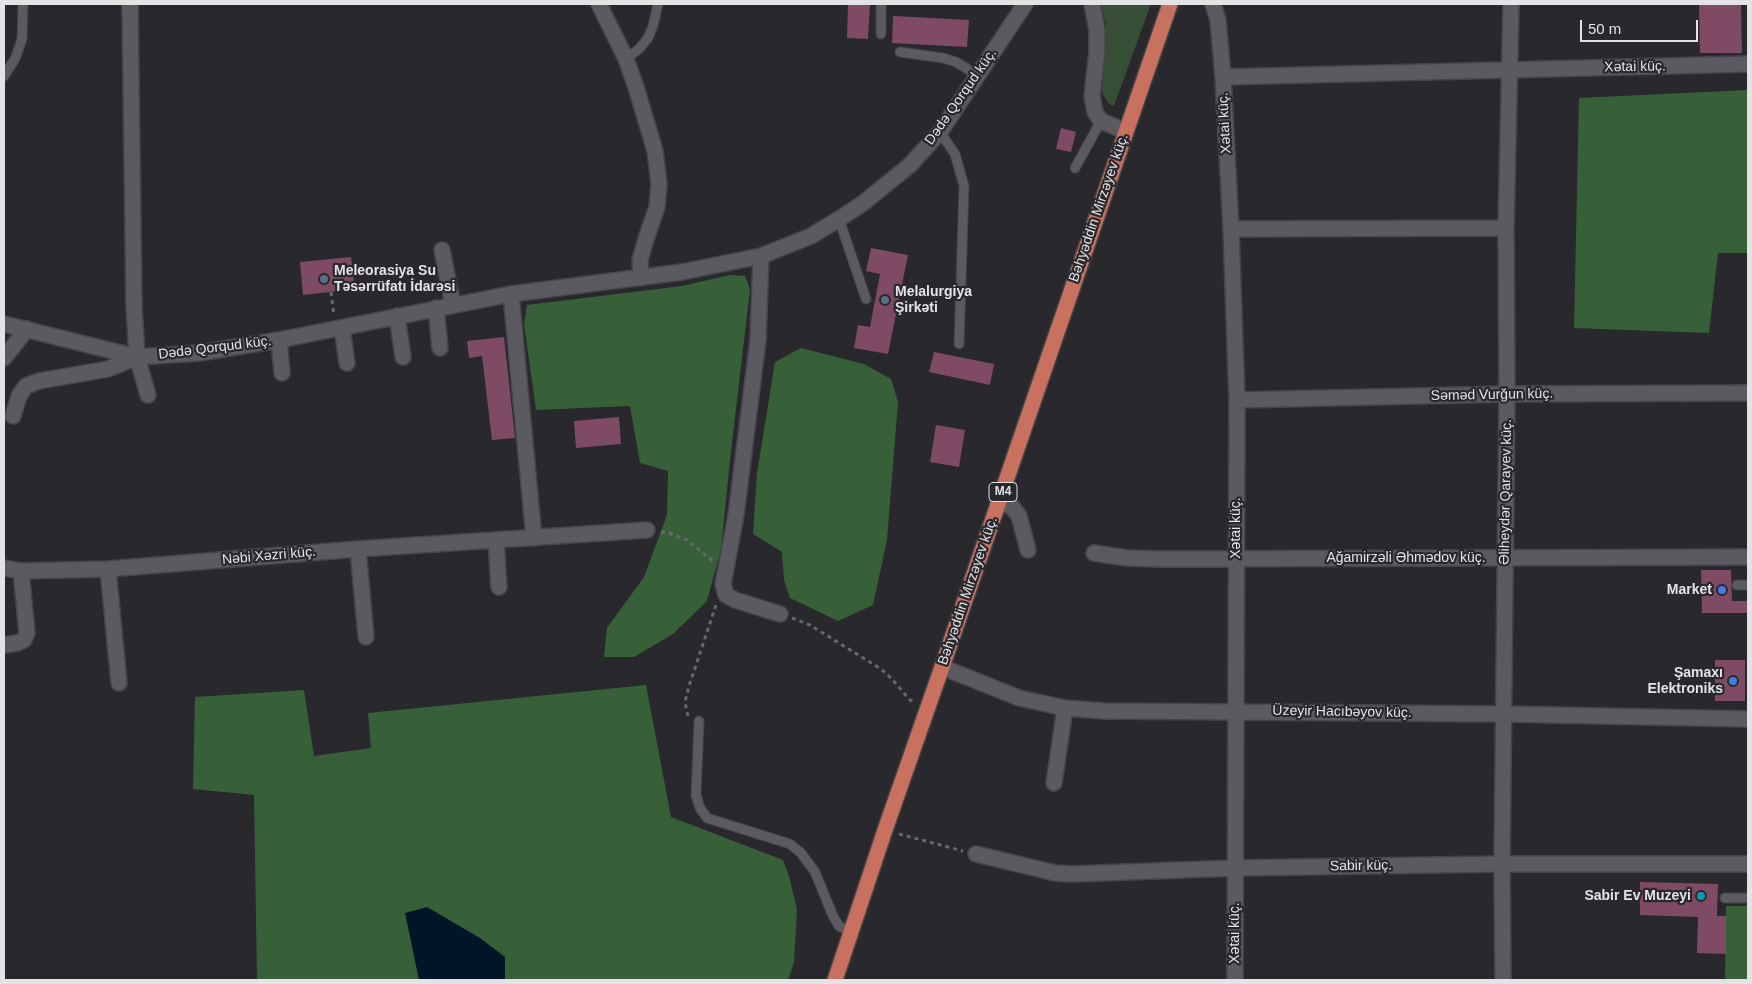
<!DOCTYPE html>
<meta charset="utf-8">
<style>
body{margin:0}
#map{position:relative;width:1752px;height:984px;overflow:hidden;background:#29282d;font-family:Arial,sans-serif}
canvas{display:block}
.frame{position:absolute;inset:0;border:5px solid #e3e3e6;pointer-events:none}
.scale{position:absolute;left:1580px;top:20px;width:118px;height:22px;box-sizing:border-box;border:2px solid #e3e3e6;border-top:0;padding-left:6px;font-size:15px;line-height:18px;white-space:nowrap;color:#e3e3e6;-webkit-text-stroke:4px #29282d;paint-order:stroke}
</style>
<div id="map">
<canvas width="1752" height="984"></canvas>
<div class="frame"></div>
<div class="scale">50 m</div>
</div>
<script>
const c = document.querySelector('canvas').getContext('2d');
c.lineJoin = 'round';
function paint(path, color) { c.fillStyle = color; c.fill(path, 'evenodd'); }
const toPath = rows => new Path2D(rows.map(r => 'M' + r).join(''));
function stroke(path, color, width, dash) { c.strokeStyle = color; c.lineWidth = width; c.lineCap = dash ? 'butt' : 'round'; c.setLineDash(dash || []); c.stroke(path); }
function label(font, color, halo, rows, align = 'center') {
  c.font = font + ' Arial,sans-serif'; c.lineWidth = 4.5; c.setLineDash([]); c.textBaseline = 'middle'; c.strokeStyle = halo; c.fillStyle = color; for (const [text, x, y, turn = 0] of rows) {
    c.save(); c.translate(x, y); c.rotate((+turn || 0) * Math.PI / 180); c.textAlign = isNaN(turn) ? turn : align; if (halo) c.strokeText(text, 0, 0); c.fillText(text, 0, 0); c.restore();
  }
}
paint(toPath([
 [1100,4,1151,4,1114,106,1108,103,1102,93,1102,81,1106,42,1106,24]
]), '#354e35');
paint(toPath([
 [1748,90,1748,253,1718,253,1709,333,1574,328,1579,98],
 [730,275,745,276,750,289,731,451,721,549,707,601,673,634,634,657,604,657,607,628,644,577,667,515,668,471,640,463,630,406,536,410,524,324,527,305,682,286],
 [801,348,864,364,891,379,898,402,887,540,873,605,838,621,790,598,784,580,782,552,753,534,757,473,775,362],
 [646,685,671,817,783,860,789,876,797,909,794,962,788,980,257,980,254,795,193,789,195,697,304,690,314,756,371,748,368,713],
 [1726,906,1748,906,1748,980,1725,980]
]), '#376039');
paint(toPath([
 [427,907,480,938,505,957,505,980,419,980,405,913]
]), '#001628');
paint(toPath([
 [848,4,870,4,868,39,847,38],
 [1699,4,1741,4,1742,53,1700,53],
 [893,16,969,20,967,47,892,43],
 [1061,128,1076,132,1071,152,1056,149],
 [871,248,908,255,888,354,854,348,858,325,870,327,880,274,866,271],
 [351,257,355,289,303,295,300,262],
 [504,337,515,438,492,440,482,356,469,358,467,341],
 [934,352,994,364,990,385,929,372],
 [619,417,621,444,576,448,574,421],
 [936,425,965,430,959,467,930,462],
 [1701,570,1731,570,1732,601,1748,601,1748,613,1702,613],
 [1715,660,1745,660,1745,701,1715,701],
 [1640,882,1718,884,1717,916,1726,916,1726,954,1697,953,1698,917,1640,915]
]), '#7e4a64');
const service = toPath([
 [881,4,881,34],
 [900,52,943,58,956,62,977,75],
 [626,59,639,49,648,38,653,26,658,4],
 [4,76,15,59,22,39,23,4],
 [940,132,955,154,964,186,959,344],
 [1075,168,1101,121],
 [839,219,866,299],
 [1737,585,1748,585],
 [699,721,696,795,700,808,707,818,790,844,801,853,815,872,833,916,839,926,850,932],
 [1725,898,1748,898]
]);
const minor = toPath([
 [130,4,134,307,137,357,148,395],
 [599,4,626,59,636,87,655,151,659,184,657,207,646,239,640,260,641,278],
 [1092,4,1097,30,1097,52,1092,96,1095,112,1101,121,1125,131],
 [1213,4,1218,20,1223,77,1231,229,1237,400,1235,980],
 [1223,77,1748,64],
 [1231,229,1506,228],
 [442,250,453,305],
 [761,256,758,340,736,515,723,584,726,595,735,600,780,614],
 [511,294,534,538],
 [436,308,440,348],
 [397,316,403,357],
 [4,324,137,357,199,353,279,340,511,294,682,272,761,256,811,236,839,219,862,204,910,165,940,132,1025,4],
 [342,328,347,363],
 [279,340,282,373],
 [4,358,27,329],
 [1237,400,1507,394,1748,393],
 [13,416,19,396,26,386,39,381,108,369,137,357],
 [1000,500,1013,508,1019,516,1028,550],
 [496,540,499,587],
 [358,549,366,637],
 [1094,553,1127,558,1156,559,1748,557],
 [4,568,21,571,108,569,358,549,647,530],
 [108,569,119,683],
 [4,645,17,643,24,640,27,633,21,571],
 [942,667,1019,698,1065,708,1104,711,1504,714,1748,719],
 [1054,783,1065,708],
 [976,854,1055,873,1072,874,1235,868,1502,864,1748,864],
 [1503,980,1502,864,1507,394,1506,228,1511,4]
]);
const trunk = toPath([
 [835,980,885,830,942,667,1170,4]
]);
stroke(service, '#444348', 11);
stroke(minor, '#444348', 18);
stroke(trunk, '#444348', 18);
stroke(toPath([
 [331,292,334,316],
 [661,532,669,533,687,540,713,561],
 [792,618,810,625,881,669,891,678,910,700,916,703],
 [688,716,685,702,689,686,716,605],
 [899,834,963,851]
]), '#68676b', 3, [4, 4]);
stroke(service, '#5b5a60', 9);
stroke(minor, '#5b5a60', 15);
stroke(trunk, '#c8715e', 15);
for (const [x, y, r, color] of [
 [324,279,5,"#5c6f8a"],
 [885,300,5,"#5c6f8a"],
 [1722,590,5,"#3f7fe0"],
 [1733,681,5,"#3f7fe0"],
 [1701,896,5,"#0f9aa8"]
]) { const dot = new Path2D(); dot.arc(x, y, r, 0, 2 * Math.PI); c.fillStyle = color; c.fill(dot); stroke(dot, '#29282d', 2); }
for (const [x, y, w] of [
 [1003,492,28]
]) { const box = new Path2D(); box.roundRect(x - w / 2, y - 9.5, w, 19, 4); c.fillStyle = '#29282d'; c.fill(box); stroke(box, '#e3e3e6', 1); }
label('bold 12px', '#e3e3e6', null, [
 ["M4",1003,492]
]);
label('14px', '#e3e3e6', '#29282d', [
 ["Xətai küç.",1635,67,-1],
 ["Dədə Qorqud küç.",961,97,-55],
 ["Xətai küç.",1225,123,-93],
 ["Bəhyəddin Mirzəyev küç.",1099,208,-71],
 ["Dədə Qorqud küç.",215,348,-7],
 ["Səməd Vurğun küç.",1492,395,-1],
 ["Əliheydər Qarayev küç.",1506,492,-89],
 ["Xətai küç.",1236,528,-90],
 ["Nəbi Xəzri küç.",269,556,-5],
 ["Ağamirzəli Əhmədov küç.",1406,558],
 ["Bəhyəddin Mirzəyev küç.",968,591,-71],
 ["Üzeyir Hacıbəyov küç.",1342,712,1],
 ["Sabir küç.",1361,866,-1],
 ["Xətai küç.",1235,933,-90]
]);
label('bold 14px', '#e3e3e6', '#29282d', [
 ["Meleorasiya Su",334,271,"left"],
 ["Təsərrüfatı İdarəsi",334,287,"left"],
 ["Melalurgiya",895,292,"left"],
 ["Şirkəti",895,308,"left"],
 ["Market",1712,590],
 ["Şamaxı",1723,673],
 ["Elektroniks",1723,689],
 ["Sabir Ev Muzeyi",1691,896]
], 'right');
</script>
